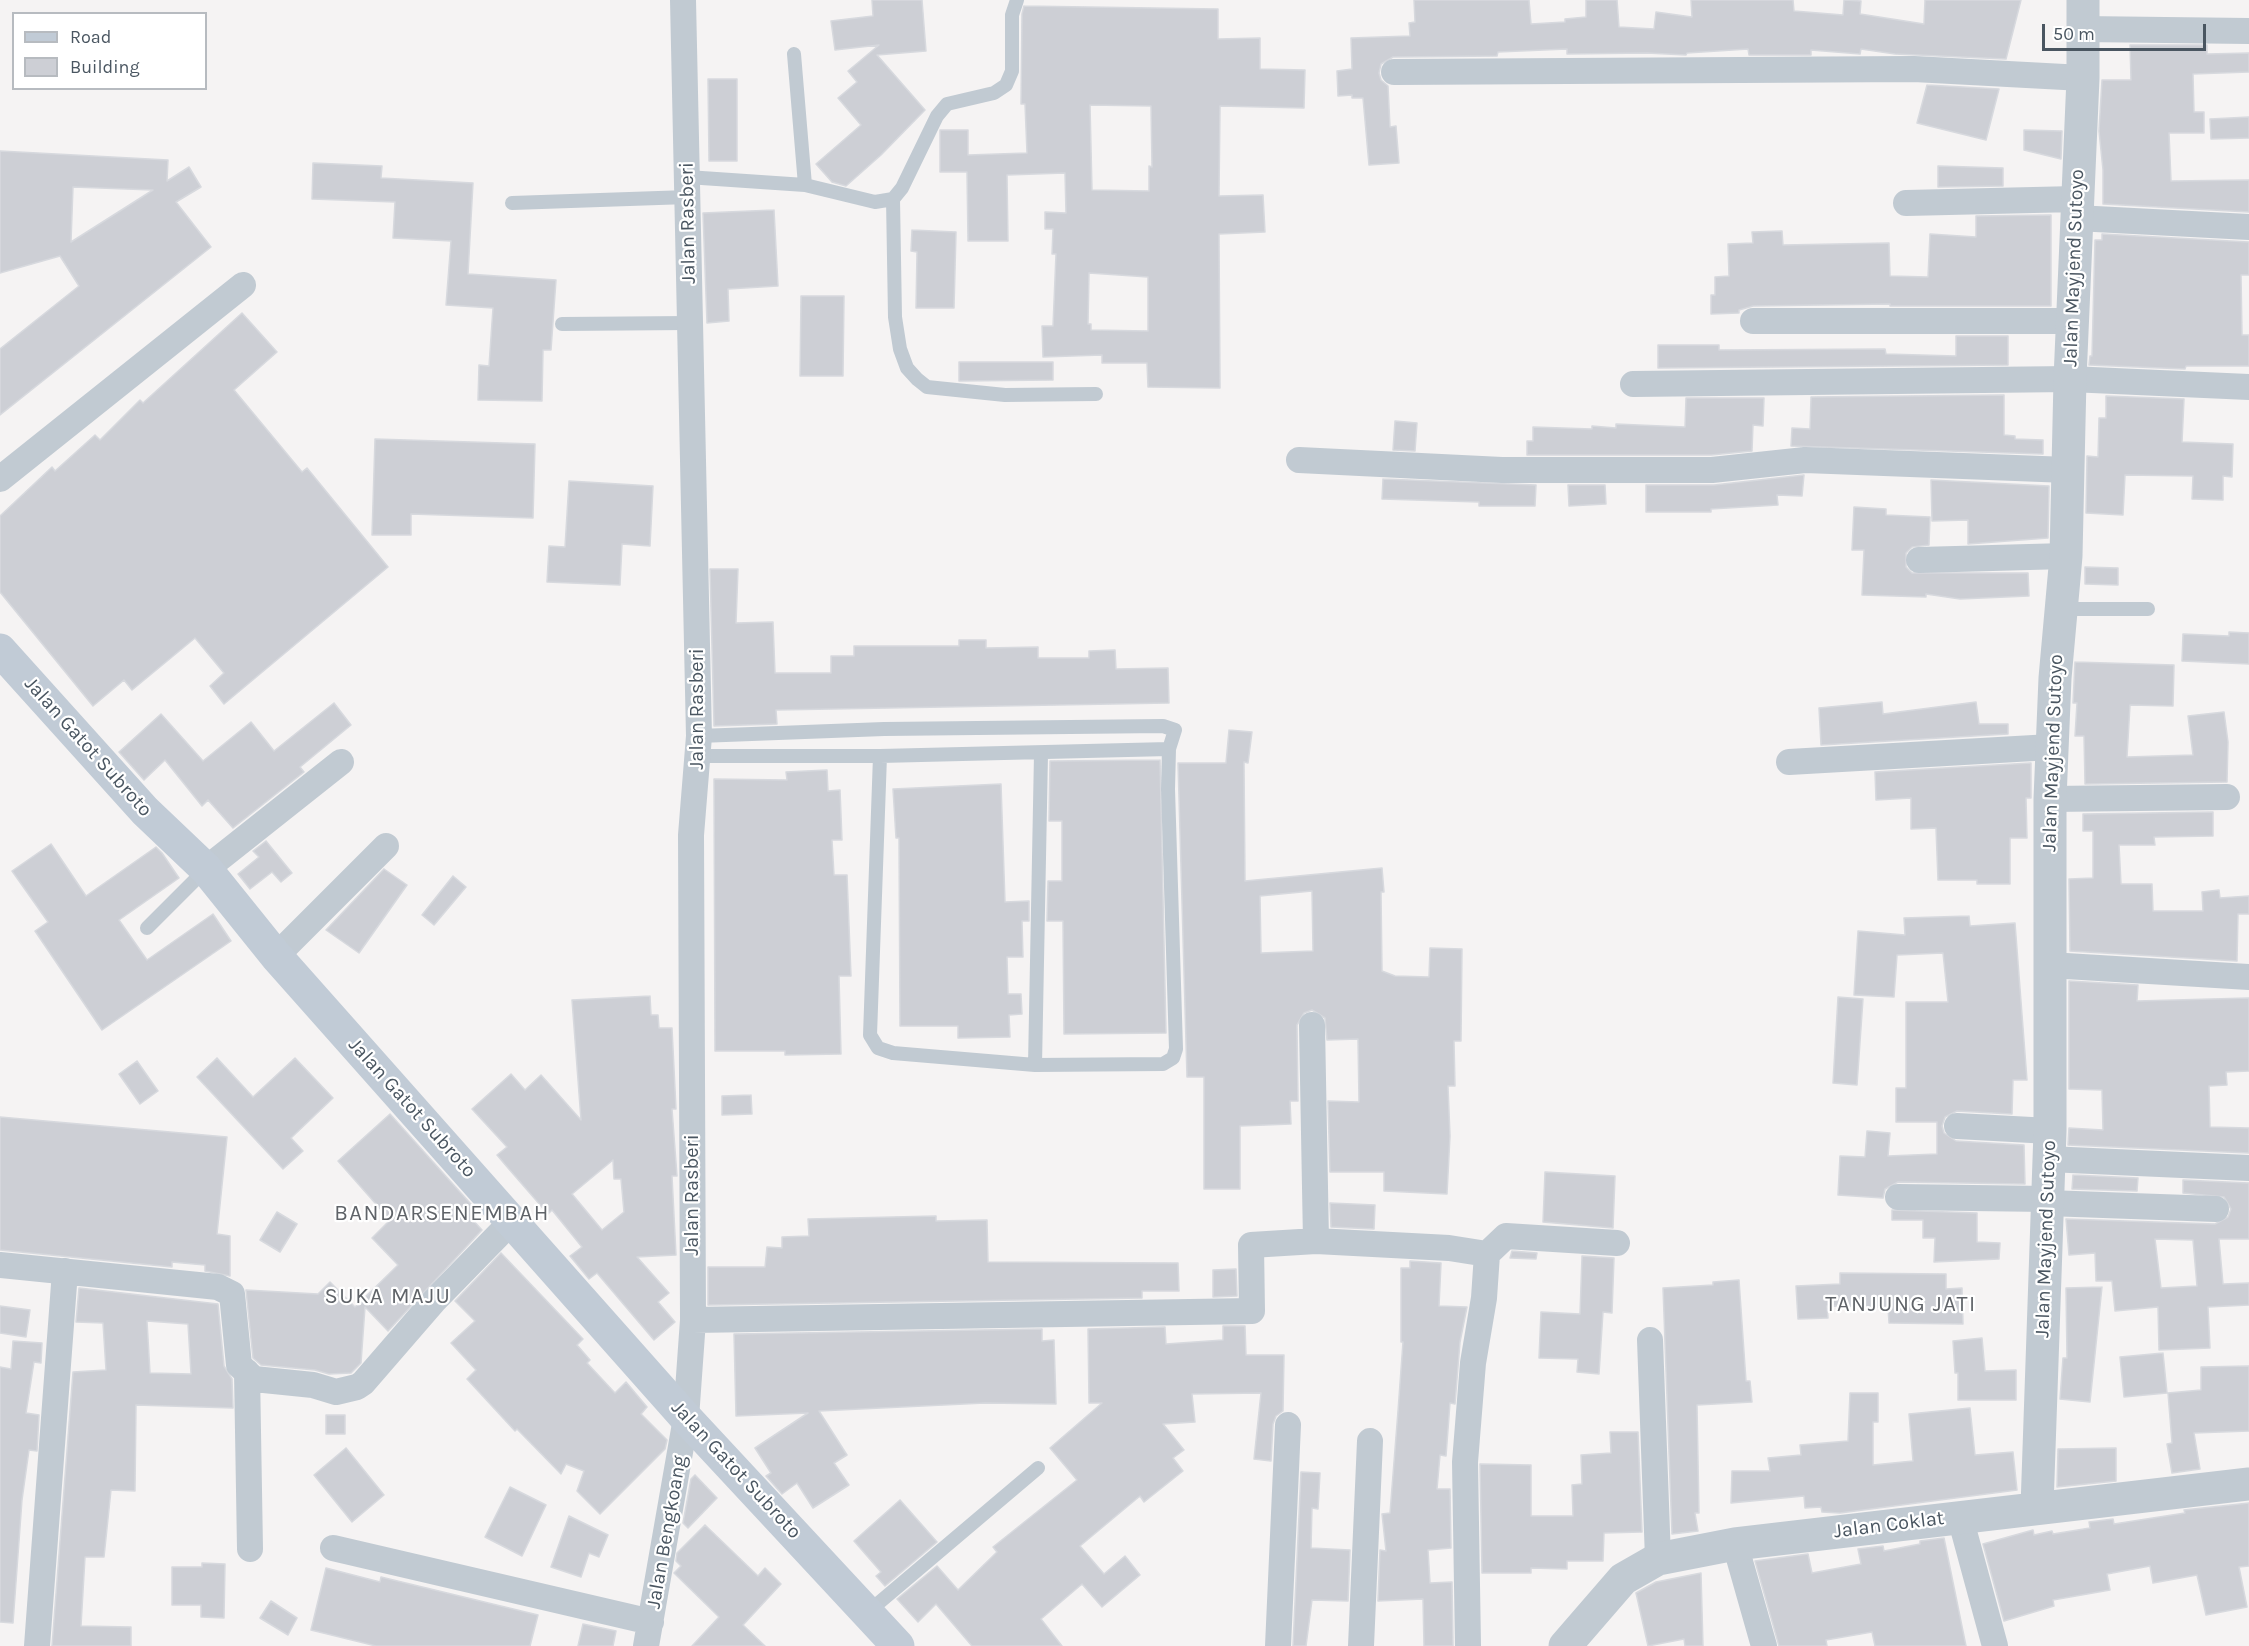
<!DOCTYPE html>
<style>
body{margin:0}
#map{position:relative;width:2249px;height:1646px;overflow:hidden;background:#f5f3f3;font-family:Karla,sans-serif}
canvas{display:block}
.legend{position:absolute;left:12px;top:12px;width:195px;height:78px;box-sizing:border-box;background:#fff;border:2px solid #b7bbc0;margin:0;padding:8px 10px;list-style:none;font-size:18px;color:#4a5661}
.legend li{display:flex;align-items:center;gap:12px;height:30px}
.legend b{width:30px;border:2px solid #b7bbc0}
.scale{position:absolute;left:2042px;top:24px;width:164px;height:27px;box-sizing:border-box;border:3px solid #4a5661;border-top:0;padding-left:8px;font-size:18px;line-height:21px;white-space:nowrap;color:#4a5661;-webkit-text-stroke:4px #fff;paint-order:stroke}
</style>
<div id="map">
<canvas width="2249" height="1646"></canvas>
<ul class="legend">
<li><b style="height:8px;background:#c1cbd6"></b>Road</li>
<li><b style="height:16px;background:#cdcfd5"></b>Building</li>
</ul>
<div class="scale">50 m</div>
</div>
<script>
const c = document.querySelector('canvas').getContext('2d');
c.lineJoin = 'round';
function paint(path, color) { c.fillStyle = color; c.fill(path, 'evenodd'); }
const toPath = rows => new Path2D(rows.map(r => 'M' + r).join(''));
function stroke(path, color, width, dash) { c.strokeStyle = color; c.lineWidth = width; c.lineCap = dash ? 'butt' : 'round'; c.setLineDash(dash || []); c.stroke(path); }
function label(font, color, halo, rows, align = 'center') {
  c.font = font + ' Karla,sans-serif'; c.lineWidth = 4.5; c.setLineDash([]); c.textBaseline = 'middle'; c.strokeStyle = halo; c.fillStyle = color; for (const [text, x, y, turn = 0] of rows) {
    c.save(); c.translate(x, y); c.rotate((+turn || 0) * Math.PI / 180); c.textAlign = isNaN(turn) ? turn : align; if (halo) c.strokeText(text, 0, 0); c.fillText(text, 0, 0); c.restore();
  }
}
const building = toPath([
 [872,0,922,0,926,51,877,55,925,110,881,155,846,186,832,182,816,164,861,125,838,98,857,82,848,71,879,45,835,50,831,21,873,16,872,0],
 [1414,0,1529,0,1531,24,1565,22,1565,19,1586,17,1586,0,1617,0,1619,27,1654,29,1656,12,1692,17,1691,0,1793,0,1794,11,1843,15,1844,0,1861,1,1860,14,1924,24,1925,0,2021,0,2006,59,1895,54,1861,49,1860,54,1811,50,1811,55,1749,55,1748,49,1687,53,1686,55,1647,53,1567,54,1567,49,1498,52,1497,56,1393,57,1381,64,1379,73,1381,80,1388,86,1390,127,1396,126,1399,163,1369,165,1363,98,1352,98,1352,95,1338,96,1337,71,1352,69,1351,38,1410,36,1409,23,1415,22,1414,0],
 [1024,6,1218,9,1218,39,1260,38,1260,69,1305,70,1304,108,1220,106,1219,196,1263,195,1265,232,1219,234,1220,388,1148,387,1147,363,1102,363,1102,355,1043,357,1042,326,1053,326,1056,254,1052,254,1053,229,1045,229,1045,212,1066,213,1065,173,1007,175,1008,241,968,241,967,172,940,172,940,130,968,130,968,155,1027,153,1025,104,1021,104,1022,14,1024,6],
 [1090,105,1151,106,1152,167,1149,166,1149,191,1092,190,1090,105],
 [1089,273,1148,277,1148,331,1091,330,1091,324,1088,324,1089,273],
 [2130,45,2207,45,2207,54,2249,53,2249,72,2193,74,2194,112,2204,112,2204,133,2169,133,2171,181,2249,180,2249,212,2103,204,2103,170,2099,131,2102,80,2131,80,2130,45],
 [708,79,737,79,737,161,709,161,708,79],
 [1927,85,1999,89,1986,140,1917,123,1927,85],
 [2249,117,2249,138,2211,139,2210,119,2249,117],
 [2024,130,2062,131,2061,159,2024,150,2024,130],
 [0,151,168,160,167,181,189,167,201,187,176,202,211,247,0,415,0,349,79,286,60,256,0,273,0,151],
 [73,187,153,190,71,242,73,187],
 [313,163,382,166,381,178,473,183,468,274,556,280,551,350,543,350,542,401,478,400,479,365,489,366,493,308,446,305,451,241,393,238,395,202,312,199,313,163],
 [1938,166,2003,168,2003,186,1938,187,1938,166],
 [774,210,778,286,728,289,729,321,707,323,703,213,774,210],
 [2051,215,2051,306,1890,306,1890,304,1753,306,1739,310,1739,313,1711,314,1711,295,1715,295,1715,277,1729,276,1728,244,1753,243,1752,232,1782,231,1783,245,1889,243,1890,276,1928,277,1930,234,1976,237,1976,216,2051,215],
 [912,230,956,232,954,308,916,308,917,252,911,251,912,230],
 [2102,234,2249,242,2249,275,2241,275,2242,335,2249,335,2249,366,2186,366,2185,369,2089,365,2090,356,2092,356,2095,240,2102,240,2102,234],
 [801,296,844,296,843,376,800,376,801,296],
 [242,313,277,352,234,390,302,472,307,468,388,567,224,704,210,686,224,673,195,638,132,690,124,680,93,706,0,592,0,516,52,467,55,471,95,435,100,440,140,400,143,403,242,313],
 [1956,336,2008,336,2008,365,1658,368,1658,345,1719,345,1719,350,1885,349,1886,354,1956,356,1956,336],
 [959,362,1053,362,1053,380,959,381,959,362],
 [2004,395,2004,435,2015,436,2015,439,2043,440,2043,454,1791,446,1792,428,1810,429,1811,397,2004,395],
 [2106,396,2184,399,2182,442,2233,444,2232,477,2223,476,2223,500,2192,499,2193,476,2125,475,2123,515,2086,513,2087,456,2098,457,2099,418,2106,418,2106,396],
 [1686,398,1764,398,1763,426,1753,425,1752,451,1711,455,1527,455,1527,441,1533,441,1533,427,1592,429,1592,426,1616,428,1616,424,1685,427,1686,398],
 [1395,421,1417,423,1415,451,1393,450,1395,421],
 [375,439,535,444,533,518,411,514,411,535,372,535,375,439],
 [1804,475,1802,496,1777,495,1778,505,1711,509,1711,512,1646,512,1646,485,1714,485,1804,475],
 [1383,479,1536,485,1535,506,1479,506,1479,502,1382,499,1383,479],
 [1931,480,2049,486,2048,538,1968,544,1968,520,1932,521,1931,480],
 [569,481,653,486,650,546,622,544,620,585,547,582,549,546,565,547,569,481],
 [1568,485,1605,485,1606,504,1569,506,1568,485],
 [1854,507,1886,509,1886,515,1930,517,1929,545,1912,547,1906,553,1906,567,1912,573,2028,573,2029,596,1960,599,1926,594,1926,597,1862,595,1864,550,1852,550,1854,507],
 [2085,567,2118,568,2118,585,2085,584,2085,567],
 [710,569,738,569,736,623,773,622,775,673,831,673,831,656,854,656,854,646,959,646,959,640,986,640,986,648,1038,647,1038,658,1089,658,1089,651,1115,650,1116,669,1168,668,1169,703,776,710,777,724,714,726,710,569],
 [2229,632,2249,633,2249,664,2182,661,2183,634,2229,636,2229,632],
 [2075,662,2174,665,2173,706,2130,705,2127,757,2193,755,2188,716,2224,712,2228,742,2227,782,2085,784,2084,736,2075,736,2077,703,2073,703,2075,662],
 [1882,702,1883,714,1976,702,1979,724,2008,724,2008,734,1821,745,1819,708,1882,702],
 [334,703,351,725,300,767,304,772,233,828,208,800,202,806,165,760,144,780,119,752,161,714,203,761,251,722,274,751,334,703],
 [1229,730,1252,732,1248,763,1244,762,1245,881,1382,868,1384,892,1381,892,1382,971,1395,976,1429,977,1430,948,1462,949,1461,1041,1454,1041,1455,1086,1448,1086,1450,1136,1447,1194,1384,1191,1384,1172,1330,1172,1328,1101,1359,1102,1358,1039,1327,1040,1325,1018,1312,1010,1304,1013,1297,1025,1298,1101,1290,1101,1291,1124,1240,1126,1240,1189,1204,1189,1204,1077,1187,1077,1178,763,1226,763,1229,730],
 [1312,891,1313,951,1261,953,1260,896,1312,891],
 [1160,760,1166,1033,1064,1034,1063,921,1047,921,1048,881,1062,881,1062,821,1049,821,1050,761,1160,760],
 [2031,763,2031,798,2026,798,2027,838,2010,838,2010,884,1977,884,1977,880,1938,880,1936,828,1911,829,1911,798,1876,800,1875,772,2031,763],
 [827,770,828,791,840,790,842,840,832,840,834,875,847,875,851,976,839,976,841,1054,785,1055,785,1051,715,1051,714,779,787,780,786,772,827,770],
 [1001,784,1005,902,1029,901,1029,921,1022,921,1023,957,1007,957,1008,994,1021,994,1022,1014,1009,1015,1010,1037,958,1038,958,1026,900,1026,899,838,896,838,893,789,1001,784],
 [2213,812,2213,836,2154,837,2155,845,2119,845,2121,884,2152,884,2153,911,2203,911,2202,892,2219,890,2220,898,2249,896,2249,914,2238,914,2237,961,2070,951,2069,879,2093,878,2093,831,2083,831,2083,814,2213,812],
 [266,841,292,873,281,882,272,872,250,889,238,874,259,857,253,851,266,841],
 [51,844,86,896,156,847,162,853,179,878,119,920,147,960,213,914,231,941,102,1030,35,931,48,922,12,871,51,844],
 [384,869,407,885,359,953,326,930,384,869],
 [453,876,466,887,434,925,422,915,453,876],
 [1969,916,1970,926,2015,923,2027,1080,2013,1080,2012,1114,1957,1111,1945,1117,1942,1126,1944,1133,1956,1141,2024,1145,2025,1184,1898,1182,1885,1189,1883,1198,1838,1195,1840,1156,1865,1157,1867,1131,1890,1133,1888,1156,1937,1154,1937,1122,1896,1122,1896,1088,1906,1088,1906,1002,1948,1002,1943,953,1897,955,1894,997,1854,995,1858,931,1905,935,1904,918,1969,916],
 [2069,981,2138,985,2137,1001,2249,998,2249,1071,2226,1072,2227,1085,2209,1086,2210,1127,2249,1128,2249,1153,2068,1145,2069,1128,2103,1130,2102,1090,2069,1089,2069,981],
 [650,996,651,1015,658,1015,659,1028,672,1028,676,1109,672,1109,677,1176,672,1176,676,1255,637,1257,669,1293,658,1302,675,1322,654,1340,597,1273,589,1279,570,1256,582,1247,552,1210,548,1214,508,1168,497,1155,507,1147,472,1109,511,1074,525,1090,541,1075,581,1120,572,1000,650,996],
 [613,1160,614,1179,621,1179,624,1212,602,1230,572,1194,613,1160],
 [1838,997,1863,999,1857,1085,1833,1083,1838,997],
 [217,1058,253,1097,295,1058,333,1098,291,1138,303,1151,283,1169,197,1077,217,1058],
 [137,1061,158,1091,140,1104,119,1074,137,1061],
 [751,1095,752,1114,722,1115,722,1096,751,1095],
 [390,1114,478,1212,472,1219,482,1230,388,1331,365,1307,361,1363,351,1373,329,1374,315,1370,261,1365,253,1358,246,1290,318,1294,330,1282,355,1307,398,1265,372,1238,390,1220,338,1161,390,1114],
 [0,1117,227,1137,217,1234,230,1236,230,1276,205,1271,205,1265,172,1262,172,1267,0,1250,0,1117],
 [1545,1172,1615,1176,1613,1228,1543,1222,1545,1172],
 [2073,1175,2138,1178,2137,1191,2072,1189,2073,1175],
 [2183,1180,2249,1183,2249,1239,2219,1239,2223,1284,2249,1283,2249,1305,2208,1307,2210,1348,2159,1350,2158,1307,2115,1311,2112,1281,2096,1281,2095,1253,2069,1255,2066,1219,2215,1224,2228,1217,2231,1209,2224,1197,2183,1193,2183,1180],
 [2155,1239,2193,1240,2197,1286,2161,1288,2155,1239],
 [1330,1203,1375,1205,1374,1229,1331,1227,1330,1203],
 [1892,1210,1977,1213,1977,1242,2000,1243,1999,1259,1934,1262,1935,1238,1923,1238,1923,1220,1892,1220,1892,1210],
 [277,1212,297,1224,280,1252,260,1240,277,1212],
 [936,1216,936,1221,987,1220,988,1262,1178,1263,1179,1291,1142,1291,1142,1298,708,1305,708,1267,765,1267,767,1247,782,1248,782,1237,809,1236,808,1219,936,1216],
 [1512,1251,1537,1253,1536,1259,1510,1258,1512,1251],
 [501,1253,583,1339,577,1345,590,1360,587,1363,615,1393,626,1382,647,1407,641,1414,667,1440,665,1449,600,1514,577,1491,584,1471,566,1464,561,1474,517,1429,515,1431,467,1379,476,1370,451,1343,475,1321,455,1301,501,1253],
 [1582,1256,1614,1258,1612,1313,1603,1312,1599,1374,1577,1372,1578,1359,1539,1358,1541,1312,1580,1314,1582,1256],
 [1410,1261,1441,1263,1439,1306,1467,1307,1460,1342,1455,1404,1450,1403,1446,1456,1440,1455,1437,1489,1450,1489,1451,1548,1428,1550,1430,1583,1452,1582,1453,1646,1424,1646,1423,1599,1378,1601,1380,1550,1386,1551,1382,1514,1390,1513,1398,1411,1403,1342,1401,1342,1401,1268,1410,1268,1410,1261],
 [1236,1269,1237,1296,1213,1297,1213,1270,1236,1269],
 [1840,1273,1946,1274,1946,1289,1962,1288,1963,1324,1889,1323,1888,1307,1827,1306,1828,1318,1798,1319,1796,1286,1840,1284,1840,1273],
 [1739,1280,1746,1381,1750,1381,1752,1402,1697,1405,1699,1513,1695,1513,1698,1531,1672,1534,1663,1288,1713,1285,1713,1282,1739,1280],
 [2102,1287,2090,1402,2060,1399,2063,1358,2067,1358,2066,1288,2102,1287],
 [79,1288,218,1304,224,1366,232,1379,233,1408,136,1405,135,1491,111,1490,104,1557,85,1557,81,1626,131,1627,131,1646,52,1646,73,1372,106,1370,103,1323,76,1322,79,1288],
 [147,1321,188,1324,191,1374,150,1373,147,1321],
 [0,1306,30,1310,26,1337,0,1333,0,1306],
 [1223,1326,1245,1326,1246,1355,1284,1355,1283,1411,1276,1416,1273,1424,1271,1461,1254,1459,1261,1393,1192,1394,1195,1422,1163,1424,1184,1450,1173,1458,1183,1471,1144,1502,1140,1496,1080,1546,1104,1574,1125,1556,1140,1575,1102,1607,1082,1584,1041,1619,1062,1646,972,1646,936,1604,918,1622,897,1599,937,1566,958,1590,997,1552,993,1547,1077,1480,1050,1448,1102,1403,1089,1403,1088,1329,1165,1327,1166,1344,1223,1340,1223,1326],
 [1042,1329,1042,1341,1054,1340,1056,1404,985,1403,819,1411,847,1455,834,1463,849,1485,813,1508,797,1483,782,1494,766,1476,771,1473,755,1448,808,1413,736,1416,734,1334,1042,1329],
 [1982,1338,1985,1371,2016,1370,2016,1400,1958,1400,1958,1373,1955,1373,1953,1341,1982,1338],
 [13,1341,42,1343,41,1363,34,1362,26,1413,39,1415,37,1451,29,1450,22,1500,13,1623,0,1622,0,1367,11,1369,13,1341],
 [2163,1353,2167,1393,2124,1397,2120,1357,2163,1353],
 [2249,1366,2249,1431,2194,1433,2200,1469,2172,1473,2167,1444,2172,1443,2168,1393,2201,1390,2201,1367,2249,1366],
 [1850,1393,1878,1393,1878,1422,1873,1422,1873,1465,1913,1461,1909,1414,1970,1408,1975,1455,2013,1452,2017,1490,1840,1513,1822,1512,1821,1507,1805,1508,1804,1496,1731,1503,1732,1471,1770,1471,1768,1458,1801,1455,1800,1445,1848,1441,1850,1393],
 [326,1415,345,1415,345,1434,326,1434,326,1415],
 [1610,1432,1638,1432,1642,1532,1604,1533,1603,1561,1567,1561,1567,1569,1531,1568,1531,1573,1482,1573,1480,1464,1531,1465,1531,1516,1573,1516,1572,1485,1582,1484,1581,1455,1611,1453,1610,1432],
 [346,1448,384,1495,352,1522,314,1475,346,1448],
 [2116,1448,2116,1481,2057,1487,2058,1449,2116,1448],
 [1301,1472,1320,1473,1318,1509,1312,1508,1311,1548,1350,1550,1348,1601,1312,1600,1306,1646,1293,1646,1301,1472],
 [695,1475,717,1498,688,1528,683,1523,691,1479,695,1475],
 [510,1487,546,1505,522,1556,485,1537,510,1487],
 [900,1500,937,1542,885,1586,876,1576,881,1572,854,1541,900,1500],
 [2249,1503,2249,1566,2239,1567,2247,1607,2206,1615,2197,1575,2153,1583,2150,1566,2107,1574,2110,1590,2053,1600,2054,1606,2004,1621,1983,1544,2033,1530,2034,1535,2052,1531,2053,1534,2090,1528,2089,1522,2113,1519,2114,1524,2185,1513,2184,1510,2249,1503],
 [569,1516,608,1535,599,1557,589,1553,581,1577,551,1567,569,1516],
 [705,1525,758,1576,765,1568,781,1584,743,1625,765,1646,692,1646,719,1617,674,1573,681,1566,676,1561,677,1553,705,1525],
 [1944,1538,1966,1646,1875,1646,1872,1632,1826,1640,1827,1646,1779,1646,1755,1561,1808,1554,1812,1573,1861,1564,1858,1549,1883,1546,1884,1551,1920,1544,1920,1541,1944,1538],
 [202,1563,225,1564,224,1618,201,1617,201,1605,172,1605,172,1567,202,1567,202,1563],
 [326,1568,380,1582,381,1577,538,1615,530,1646,376,1646,311,1630,326,1568],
 [1701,1573,1703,1646,1685,1646,1684,1639,1648,1646,1636,1593,1656,1582,1701,1573],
 [271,1601,297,1618,288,1635,260,1618,271,1601],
 [583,1624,616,1631,613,1646,578,1646,583,1624]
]);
paint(building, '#cdcfd5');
stroke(building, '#d7d9de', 1.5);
stroke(toPath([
 [794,54,805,185],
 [687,177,805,185,875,202,893,199,902,188,937,116,947,104,994,93,1006,85,1012,71,1012,15,1017,0],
 [893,199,895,317,900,349,907,368,917,379,927,387,1005,395,1096,394],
 [512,203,688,197],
 [562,324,689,323],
 [2060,609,2148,609],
 [699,736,884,729,1163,726,1175,730,1169,749,1168,789,1176,1049,1173,1058,1163,1064,1035,1065,893,1053,878,1048,870,1035,880,756],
 [699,756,880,756,1169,749],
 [147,928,206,869],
 [1035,1065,1041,754],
 [868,1612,1038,1468]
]), '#c1cad2', 14);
stroke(toPath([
 [2082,29,2249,31],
 [1394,72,1914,69,2083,78],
 [1906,203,2076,199],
 [2076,218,2249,227],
 [1753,321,2072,321],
 [1633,384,2070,379,2249,387],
 [1299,460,1502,470,1712,470,1805,460,2068,470],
 [0,479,243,285],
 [1919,560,2066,556],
 [1789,762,2051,747],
 [2050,799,2227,797],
 [206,869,341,762],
 [276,956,386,846],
 [2049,965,2249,977],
 [1312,1025,1316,1241],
 [1957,1126,2050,1131],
 [2048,1159,2249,1168],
 [1898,1197,2047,1199],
 [2047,1203,2216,1209],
 [0,1265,218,1287,232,1294,239,1365,254,1379,313,1385,336,1392,357,1387,363,1383,434,1301,513,1220],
 [693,1320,1252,1311,1251,1245,1316,1241,1449,1248,1487,1254],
 [1650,1340,1658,1559],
 [247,1372,250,1549],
 [1960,1517,1995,1646],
 [1735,1544,1764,1646],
 [333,1548,651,1622],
 [37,1646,65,1271],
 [646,1646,686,1418,693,1320,691,835,699,736,683,0],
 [1278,1646,1288,1425],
 [1361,1646,1370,1441],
 [1468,1646,1465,1462,1473,1363,1484,1298,1487,1254,1506,1236,1617,1243]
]), '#c1cad2', 26);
stroke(toPath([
 [2037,1507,2050,1131,2050,799,2055,678,2066,556,2070,379,2083,78,2083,0],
 [1565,1646,1623,1579,1658,1559,1735,1544,2249,1484]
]), '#c1cad2', 33);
stroke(toPath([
 [0,650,145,811,206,869,276,956,686,1418,898,1646]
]), '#c1cbd6', 33);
label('20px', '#4a5661', '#fff', [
 ["Jalan Rasberi",688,223,-91],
 ["Jalan Mayjend Sutoyo",2074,268,-88],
 ["Jalan Rasberi",697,709,-90],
 ["Jalan Gatot Subroto",88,747,48],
 ["Jalan Mayjend Sutoyo",2053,753,-88],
 ["Jalan Gatot Subroto",412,1108,48],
 ["Jalan Rasberi",692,1195,-90],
 ["Jalan Mayjend Sutoyo",2046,1239,-88],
 ["Jalan Gatot Subroto",736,1470,47],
 ["Jalan Coklat",1889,1525,-7],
 ["Jalan Bengkoang",667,1532,-80]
]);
c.letterSpacing = '1.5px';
label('22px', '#5f6368', '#fff', [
 ["BANDARSENEMBAH",442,1214],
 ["SUKA MAJU",388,1297],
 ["TANJUNG JATI",1901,1305]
]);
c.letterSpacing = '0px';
</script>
